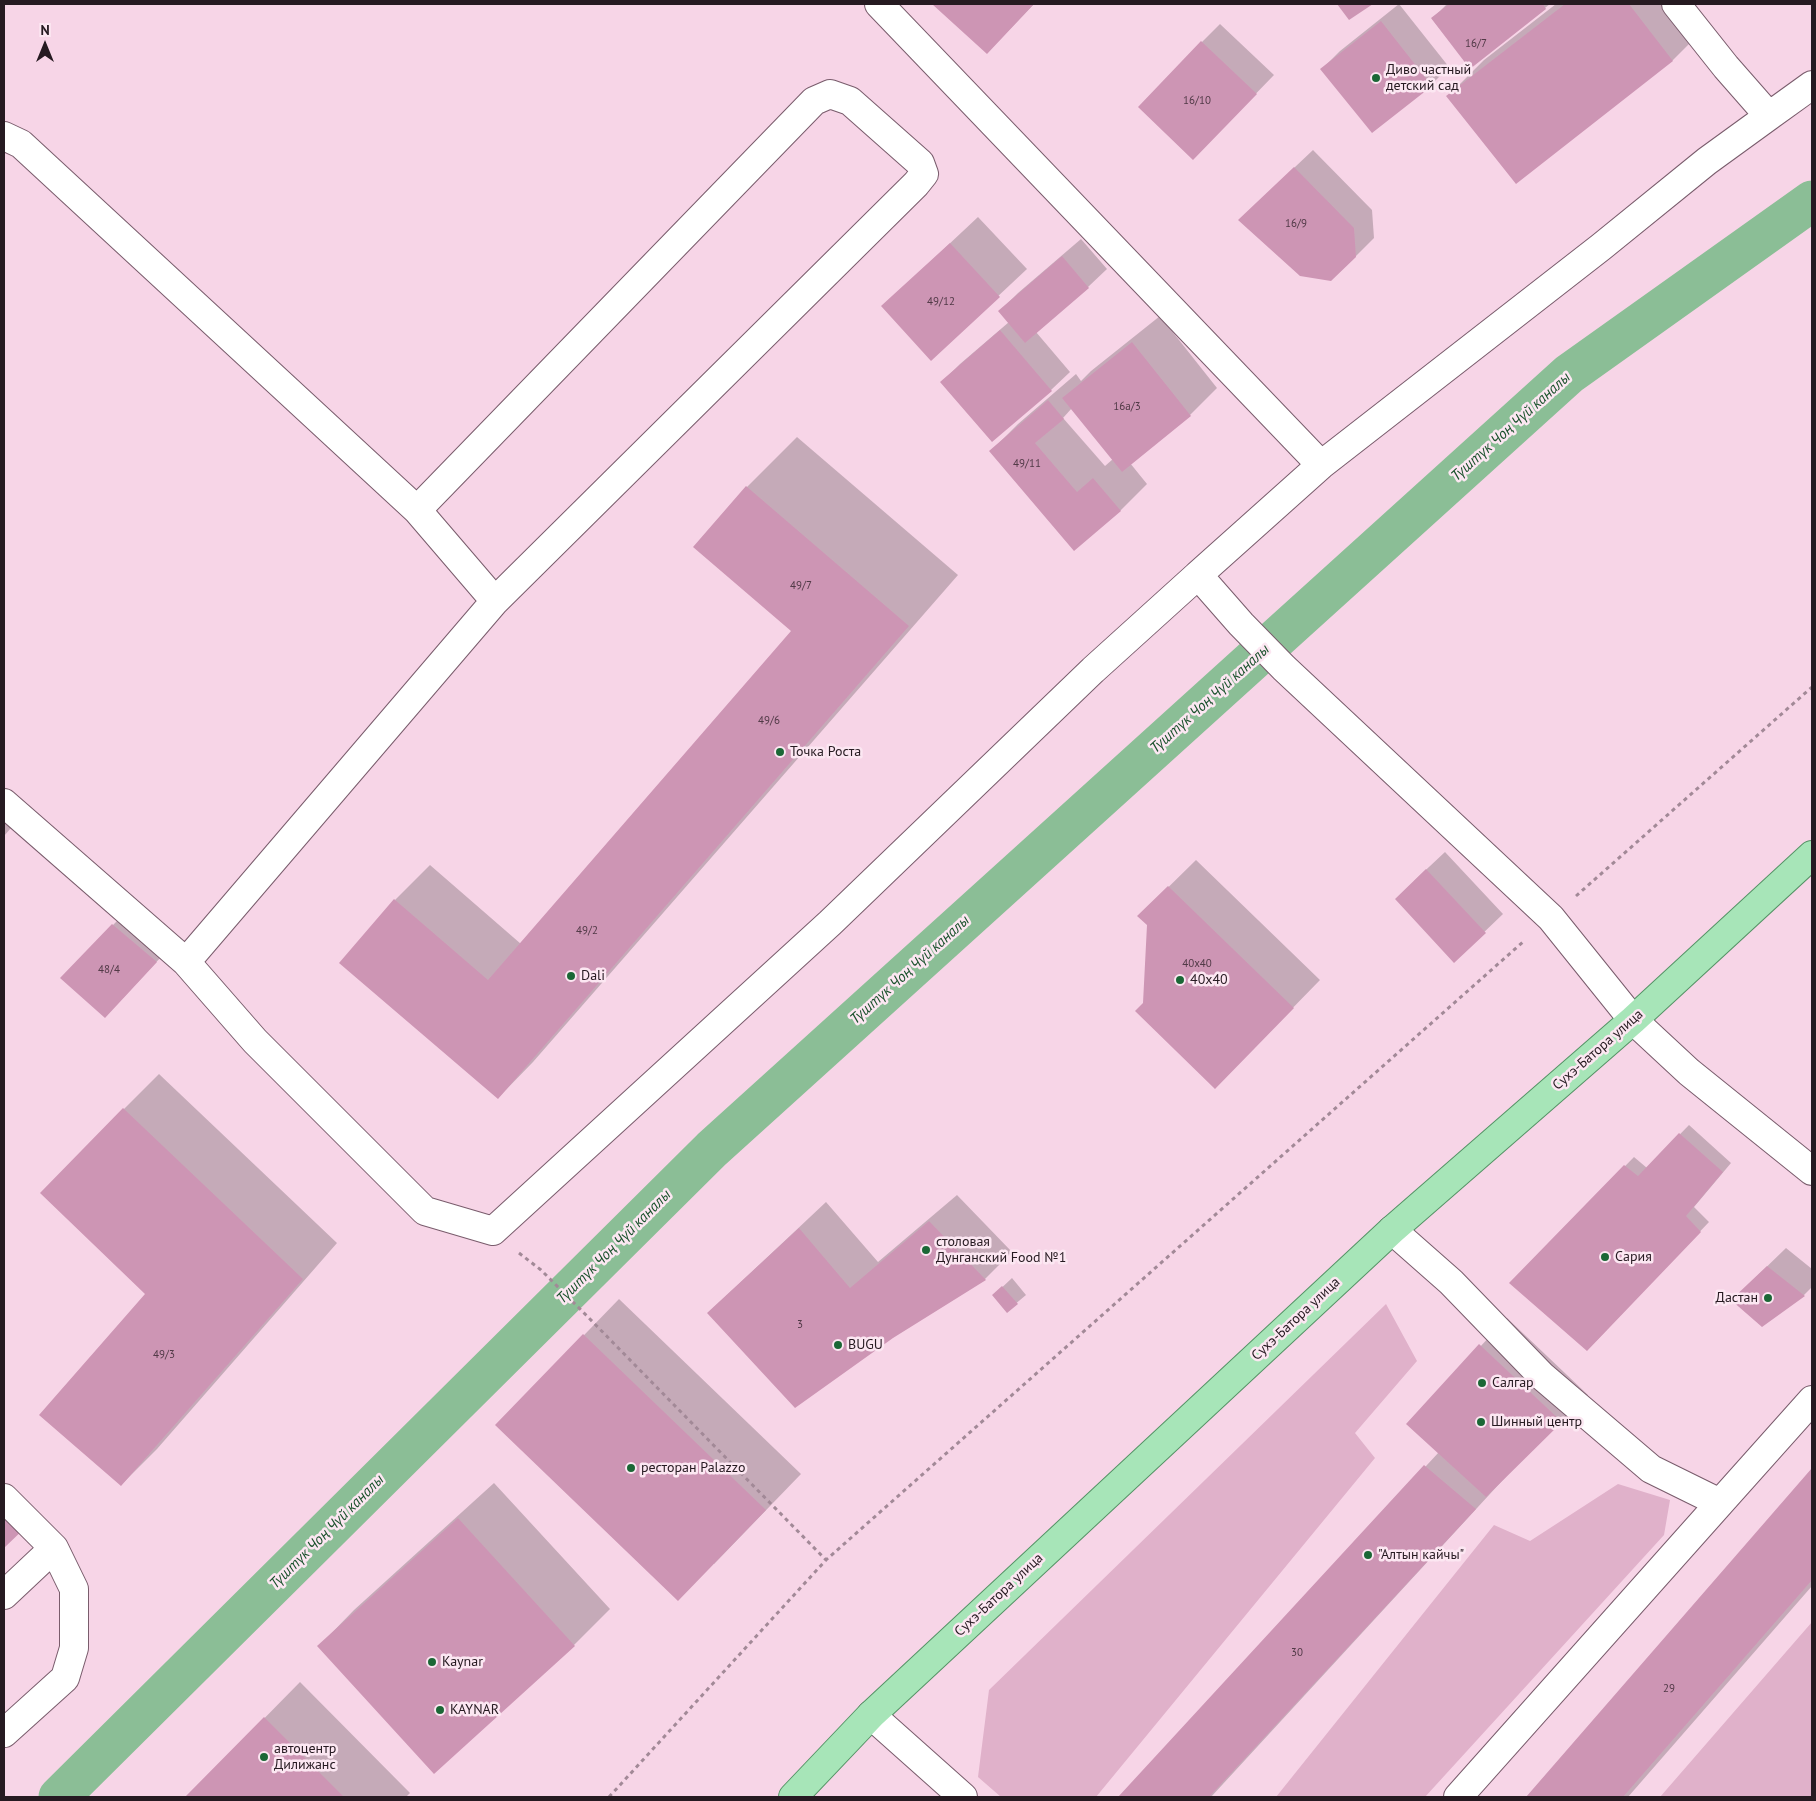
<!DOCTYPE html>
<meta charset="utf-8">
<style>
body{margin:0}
#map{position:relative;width:1816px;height:1801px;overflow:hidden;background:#f7d5e7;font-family:"PT Sans",sans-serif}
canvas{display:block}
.frame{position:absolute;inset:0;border:5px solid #261a21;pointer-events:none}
.north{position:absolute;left:20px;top:20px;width:50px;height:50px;-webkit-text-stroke:4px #fce7f2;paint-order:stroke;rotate:0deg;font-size:14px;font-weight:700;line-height:20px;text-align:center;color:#261a21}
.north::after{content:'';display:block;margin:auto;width:18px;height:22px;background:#261a21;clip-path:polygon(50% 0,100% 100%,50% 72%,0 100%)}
</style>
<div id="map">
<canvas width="1816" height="1801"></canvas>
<div class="frame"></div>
<div class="north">N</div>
</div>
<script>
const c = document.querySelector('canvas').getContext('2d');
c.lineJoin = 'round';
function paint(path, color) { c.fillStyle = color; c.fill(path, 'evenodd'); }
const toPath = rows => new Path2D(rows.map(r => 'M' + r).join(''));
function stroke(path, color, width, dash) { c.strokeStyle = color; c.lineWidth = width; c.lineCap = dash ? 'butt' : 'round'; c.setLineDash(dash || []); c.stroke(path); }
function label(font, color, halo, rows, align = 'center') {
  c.font = font + ' "PT Sans",sans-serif'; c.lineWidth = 5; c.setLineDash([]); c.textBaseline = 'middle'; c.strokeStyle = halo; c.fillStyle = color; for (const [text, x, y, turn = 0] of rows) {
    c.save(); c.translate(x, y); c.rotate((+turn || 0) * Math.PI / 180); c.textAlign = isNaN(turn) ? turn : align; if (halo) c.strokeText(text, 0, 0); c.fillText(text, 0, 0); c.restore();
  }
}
paint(toPath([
 [1386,1304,1417,1361,1355,1433,1375,1458,1096,1797,1001,1797,978,1777,989,1690],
 [1618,1484,1670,1500,1664,1535,1425,1797,1276,1797,1494,1525,1530,1541],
 [1812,1622,1812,1797,1660,1797]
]), '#e0b1ca');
paint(toPath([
 [934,4,1034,4,987,53],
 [1399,4,1449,67,1431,85,1322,69,1340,51],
 [1447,4,1550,4,1470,67,1432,19],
 [1556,4,1692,4,1708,25,1673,60,1516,182,1448,96,1484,60],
 [1220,24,1274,75,1211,140,1202,42],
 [1313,150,1372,210,1374,238,1355,257,1258,202],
 [978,217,1027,269,931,359,883,306],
 [1081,239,1107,269,1088,287,1036,332,1070,372,1051,390,992,440,942,382,960,364,1009,322,1000,311,1018,293],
 [1160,316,1217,388,1190,415,1130,463,1147,484,1120,511,1074,549,991,451,1018,424,1076,374,1081,381,1091,371],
 [1072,408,1113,459,1105,466,1063,418],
 [797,437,958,575,533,1062,498,1098,395,900,430,865,521,944,793,631,695,547,747,487],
 [4,822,11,828,4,836],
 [1445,852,1503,914,1454,961,1414,881],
 [1196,860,1320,980,1242,1060,1144,1004,1148,924,1139,916],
 [131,907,174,943,123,998,113,925],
 [159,1074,337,1243,157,1449,121,1485,147,1294,124,1109],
 [1689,1125,1731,1163,1694,1207,1709,1222,1596,1341,1510,1283,1634,1157,1647,1168],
 [957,1195,1012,1252,985,1279,892,1337,708,1313,826,1202,878,1262],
 [1786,1248,1812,1269,1812,1287,1804,1295,1762,1326,1751,1282],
 [1012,1278,1026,1295,1007,1311,994,1295],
 [619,1299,801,1474,714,1564,497,1425],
 [1507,1318,1588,1395,1524,1457,1211,1797,1120,1797,1439,1452,1408,1424],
 [1812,1470,1812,1586,1628,1797,1527,1797],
 [494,1483,610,1609,574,1645,434,1772,319,1646,354,1610],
 [300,1682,410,1793,406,1797,187,1797]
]), '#0003');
stroke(toPath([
 [59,1797,712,1149,1569,374,1812,201]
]), '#8bbe96', 41);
paint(toPath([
 [932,4,1034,4,987,54],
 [1337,4,1373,4,1349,20],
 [1449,4,1543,4,1546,9,1470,69,1431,18],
 [1565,4,1629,4,1673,61,1516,184,1446,96],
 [1381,21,1432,86,1372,133,1320,69],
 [1201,41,1257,94,1193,160,1138,107],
 [1294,167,1354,228,1356,257,1331,281,1300,276,1238,220],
 [950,243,1000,297,931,361,881,306],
 [1062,256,1089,288,1025,343,998,311],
 [1000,330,1052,391,992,442,940,382],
 [1132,342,1191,416,1122,472,1062,398],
 [1048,400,1064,419,1035,443,1077,492,1093,478,1121,511,1074,551,989,451],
 [746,486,909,626,498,1099,339,963,394,899,488,980,791,631,693,547],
 [1426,869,1486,933,1454,963,1395,899],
 [1168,886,1294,1008,1215,1089,1135,1011,1143,1003,1147,925,1137,916],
 [112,924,157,962,105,1018,60,978],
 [123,1108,303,1279,121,1486,39,1415,145,1294,40,1193],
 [1679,1133,1723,1172,1686,1216,1701,1232,1587,1351,1509,1283,1624,1165,1638,1176],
 [929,1221,986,1280,893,1338,795,1408,707,1313,799,1228,850,1288],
 [1767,1266,1805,1296,1762,1327,1731,1300],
 [1002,1286,1018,1304,1007,1313,992,1295],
 [583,1334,766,1510,678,1601,495,1425],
 [1479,1344,1562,1422,1486,1497,1406,1424],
 [1424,1465,1476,1509,1209,1797,1118,1797],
 [1812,1468,1812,1580,1623,1797,1526,1797],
 [4,1505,27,1526,4,1548],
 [458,1518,575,1646,434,1774,317,1646],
 [264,1717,344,1797,185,1797]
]), '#cd95b4');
const minor = toPath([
 [879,4,1321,465,1198,575],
 [1769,116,1812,85],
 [4,136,21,144,417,510,495,601],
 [1321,465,1601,247,1707,161,1769,116,1726,67,1676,4],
 [4,803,186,962,255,1041,425,1211,493,1231,830,923,1093,670,1198,575,1241,624,1284,668,1551,918,1633,1020,1689,1072,1812,1171],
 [186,962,495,601,916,184,924,174,920,163,850,101,830,94,814,101,417,510],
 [1392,1230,1451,1282,1542,1376,1651,1469,1720,1503,1812,1400],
 [4,1498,54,1548],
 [4,1595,54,1548,74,1589,74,1648,65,1678,4,1733],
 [871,1715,963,1797],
 [1458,1797,1720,1503]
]);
const major = toPath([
 [793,1797,871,1715,1392,1230,1633,1020,1812,855]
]);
stroke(minor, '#795c6c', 30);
stroke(major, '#549265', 30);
stroke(toPath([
 [1576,896,1812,687],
 [519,1253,541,1270,585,1314,826,1560],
 [609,1797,826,1560,1524,941]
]), '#a28997', 3, [4, 4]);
stroke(minor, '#fff', 28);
stroke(major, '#a7e5b8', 28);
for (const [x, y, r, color] of [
 [1376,78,5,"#1b6736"],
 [780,752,5,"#1b6736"],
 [571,976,5,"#1b6736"],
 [1180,980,5,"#1b6736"],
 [926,1250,5,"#1b6736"],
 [1605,1257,5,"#1b6736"],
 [1768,1298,5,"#1b6736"],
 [838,1345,5,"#1b6736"],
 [1482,1383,5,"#1b6736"],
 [1481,1422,5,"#1b6736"],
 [631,1468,5,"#1b6736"],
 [1368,1555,5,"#1b6736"],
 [432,1662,5,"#1b6736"],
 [440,1710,5,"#1b6736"],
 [264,1757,5,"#1b6736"]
]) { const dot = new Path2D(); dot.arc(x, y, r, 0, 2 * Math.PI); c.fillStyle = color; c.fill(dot); stroke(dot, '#fce7f2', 2); }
label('11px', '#503946', null, [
 ["16/7",1476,44],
 ["16/10",1197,101],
 ["16/9",1296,224],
 ["49/12",941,302],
 ["16а/3",1127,407],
 ["49/11",1027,464],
 ["49/7",801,586],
 ["49/6",769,721],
 ["49/2",587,931],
 ["40x40",1197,964],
 ["48/4",109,970],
 ["3",800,1325],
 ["49/3",164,1355],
 ["30",1297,1653],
 ["29",1669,1689]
]);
label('14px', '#261a21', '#fce7f2', [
 ["Диво частный",1386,70],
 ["детский сад",1386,86],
 ["Точка Роста",790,752],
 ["Dali",581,976],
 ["40x40",1190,980],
 ["столовая",936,1242],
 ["Дунганский Food №1",936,1258],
 ["Сария",1615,1257],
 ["Дастан",1758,1298,"right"],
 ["BUGU",848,1345],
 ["Салгар",1492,1383],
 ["Шинный центр",1491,1422],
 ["ресторан Palazzo",641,1468],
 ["\"Алтын кайчы\"",1378,1555],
 ["Kaynar",442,1662],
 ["KAYNAR",450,1710],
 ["автоцентр",274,1749],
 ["Дилижанс",274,1765]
], 'left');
label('14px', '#261a21', '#fce7f2', [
 ["Сухэ-Батора улица",1598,1050,-41],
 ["Сухэ-Батора улица",1296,1319,-43],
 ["Сухэ-Батора улица",999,1595,-43]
]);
label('italic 15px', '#19512b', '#fce7f2', [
 ["Түштүк Чоң Чүй каналы",1511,427,-42],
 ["Түштүк Чоң Чүй каналы",1210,699,-42],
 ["Түштүк Чоң Чүй каналы",910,970,-42],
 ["Түштүк Чоң Чүй каналы",614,1247,-45],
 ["Түштүк Чоң Чүй каналы",327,1532,-45]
]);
</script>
